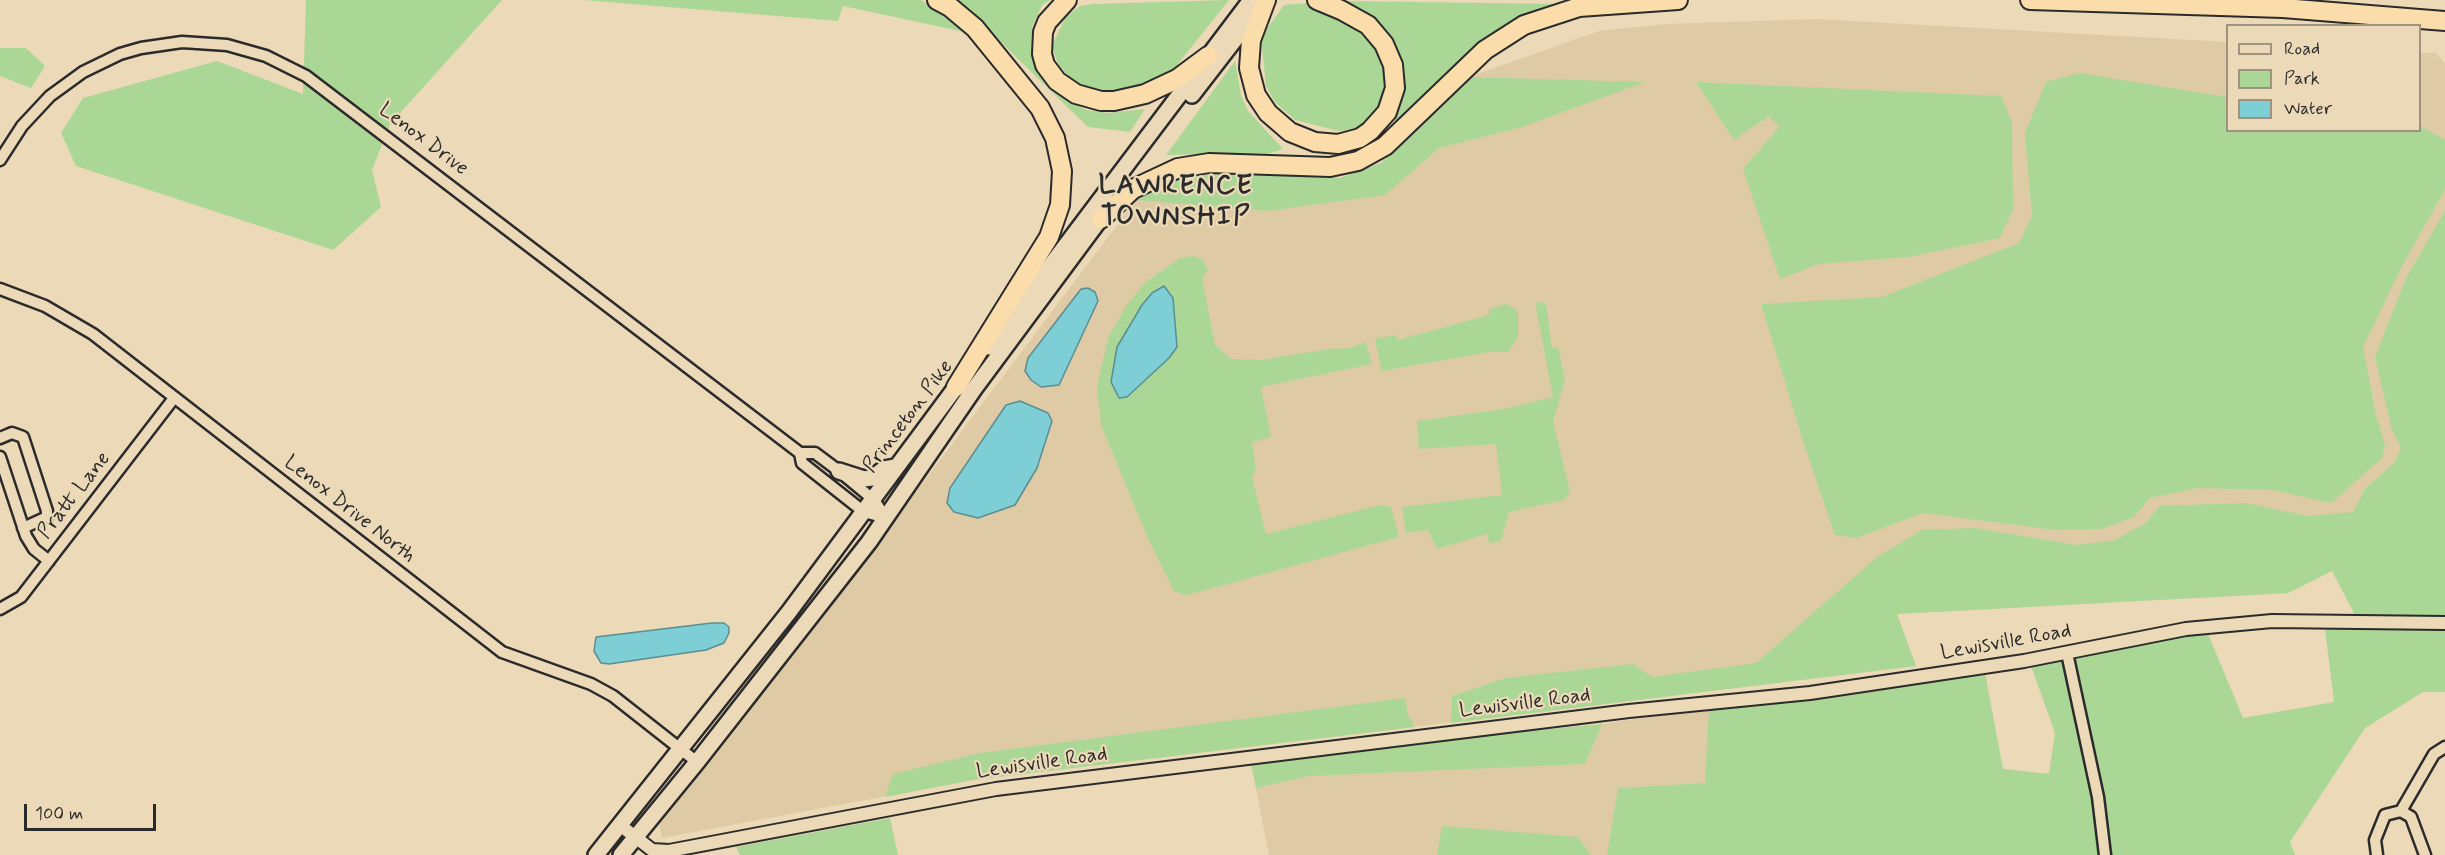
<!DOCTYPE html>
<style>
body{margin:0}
#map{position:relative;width:2445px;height:855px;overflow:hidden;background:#ecd9b7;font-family:Mynerve,sans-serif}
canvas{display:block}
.legend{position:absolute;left:2226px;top:24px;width:195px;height:108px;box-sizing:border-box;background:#ecd9b7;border:2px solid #9f937f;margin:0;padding:8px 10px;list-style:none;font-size:18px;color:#2b2b2b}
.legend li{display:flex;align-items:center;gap:12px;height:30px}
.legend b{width:30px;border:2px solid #9f937f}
.scale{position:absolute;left:24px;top:804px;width:132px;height:27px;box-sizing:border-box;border:3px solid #2b2b2b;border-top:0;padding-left:8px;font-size:18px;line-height:21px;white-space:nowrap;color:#2b2b2b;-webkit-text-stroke:4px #ecd9b7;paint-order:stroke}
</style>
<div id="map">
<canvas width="2445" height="855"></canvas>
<ul class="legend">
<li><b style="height:8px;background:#ecd9b7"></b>Road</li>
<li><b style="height:16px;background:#aad796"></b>Park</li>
<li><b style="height:16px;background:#7dced5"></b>Water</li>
</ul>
<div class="scale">100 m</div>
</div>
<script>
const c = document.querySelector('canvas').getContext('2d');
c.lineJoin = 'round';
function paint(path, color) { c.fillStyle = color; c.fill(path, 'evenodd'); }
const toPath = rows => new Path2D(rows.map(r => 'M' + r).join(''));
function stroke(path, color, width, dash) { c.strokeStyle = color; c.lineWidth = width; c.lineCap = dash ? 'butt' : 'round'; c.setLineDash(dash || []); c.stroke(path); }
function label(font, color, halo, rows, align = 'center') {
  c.font = font + ' Mynerve,sans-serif'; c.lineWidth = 4.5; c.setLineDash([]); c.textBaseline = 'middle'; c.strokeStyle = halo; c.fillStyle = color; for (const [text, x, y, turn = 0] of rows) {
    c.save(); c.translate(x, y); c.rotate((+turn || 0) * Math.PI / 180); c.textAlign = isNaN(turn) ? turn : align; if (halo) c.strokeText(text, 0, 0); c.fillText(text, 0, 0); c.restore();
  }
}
paint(toPath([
 [1818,19,2227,42,2228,130,2420,130,2420,53,2436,53,2445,64,2445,616,2355,615,2332,571,2288,593,1897,614,1916,666,973,780,662,838,659,825,851,578,1136,200,1168,181,1209,172,1340,178,1381,163,1469,77,1599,31,1665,24],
 [2029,660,2295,855,1269,855,1250,758,1602,724,1984,668,2003,769,2049,774,2055,733]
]), '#decba6');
paint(toPath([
 [306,0,502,0,390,124,372,170,381,207,333,250,76,166,61,133,83,98,217,61,303,94],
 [583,0,921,0,965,32,843,6,838,21],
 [954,0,1050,0,1042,5,1032,27,1032,53,1039,75,1052,90,1086,110,1108,113,1145,109,1130,132,1088,127,976,18],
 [1229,0,1169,75,1142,87,1111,92,1083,86,1069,77,1058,64,1052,46,1065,18,1080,6,1093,4],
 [1343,1,1560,4,1499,30,1396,123,1394,115,1401,97,1403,75,1399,54,1375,22],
 [1309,3,1355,28,1370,42,1382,62,1386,75,1383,103,1375,116,1361,128,1339,131,1295,120,1275,102,1266,86,1261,37,1284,5],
 [0,48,26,48,45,66,31,88,0,76],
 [1235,61,1241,95,1248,111,1283,149,1258,157,1207,154,1166,155],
 [2079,73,2227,97,2228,130,2420,130,2420,126,2445,140,2445,189,2401,268,2363,347,2376,415,2385,445,2382,458,2331,503,2273,490,2197,488,2150,498,2134,517,2101,529,2055,530,1923,513,1856,538,1835,535,1803,441,1761,304,1882,297,2019,243,2032,216,2025,133,2046,82],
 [1469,77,1645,82,1522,127,1439,148,1385,195,1268,211,1136,200,1168,181,1209,172,1340,178,1381,163],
 [1696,82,2001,96,2012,122,2013,209,2000,238,1909,257,1819,264,1780,279,1743,169,1779,127,1769,116,1734,140],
 [2445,211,2445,616,2355,615,2332,571,2288,593,1897,614,1916,666,1451,723,1452,696,1505,678,1633,664,1652,677,1756,663,1876,558,1922,530,1975,528,2077,545,2115,540,2146,523,2159,506,2246,503,2308,516,2353,512,2365,489,2394,463,2401,448,2392,430,2375,357,2406,278],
 [1193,256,1202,259,1208,270,1202,278,1215,345,1231,359,1261,360,1329,349,1349,348,1366,342,1372,364,1261,387,1271,437,1252,442,1256,471,1252,477,1266,534,1380,505,1391,507,1399,537,1202,591,1186,595,1174,591,1147,536,1101,425,1097,387,1108,338,1126,306,1146,282,1180,258],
 [1537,301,1546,304,1552,348,1558,347,1565,380,1553,421,1570,492,1564,500,1509,512,1501,541,1489,543,1487,534,1437,549,1428,530,1406,533,1402,507,1502,495,1496,444,1419,449,1417,421,1504,409,1553,397,1536,308],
 [1507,304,1518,311,1518,337,1508,352,1489,352,1382,371,1375,339,1395,335,1398,340,1489,315,1489,309],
 [2324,621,2445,623,2445,692,2423,692,2365,728,2290,842,2295,855,1607,855,1618,788,1705,783,1709,709,1984,668,2003,769,2049,774,2055,733,2029,660,2206,629,2243,718,2334,702],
 [1405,698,1408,715,1415,727,973,780,885,797,893,774,980,753],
 [1602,724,1585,764,1309,776,1256,788,1250,758],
 [890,818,898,855,740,855,736,847],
 [1442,826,1578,837,1591,855,1437,855]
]), '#aad796');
const water = toPath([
 [1164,286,1173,298,1177,347,1169,358,1127,397,1119,398,1111,382,1117,347,1142,305,1152,293,1164,286],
 [1088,288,1095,292,1098,301,1059,385,1041,387,1031,380,1025,371,1028,358,1081,289,1088,288],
 [1020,401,1048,413,1052,421,1037,468,1015,505,978,518,954,512,947,503,950,488,1006,405,1020,401],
 [712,623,724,623,729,627,729,633,724,643,706,650,609,664,601,663,594,651,596,637,712,623]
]);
paint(water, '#7dced5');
stroke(water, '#5c8d91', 1.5);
const minor = toPath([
 [0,160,22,126,50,96,83,72,120,54,141,48,182,42,227,45,266,56,306,76,800,453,815,453,839,471,874,500,886,518],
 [0,289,45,306,93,334,502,652,591,684,613,696,697,762],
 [0,438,12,433,23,437,47,511,47,517,23,528],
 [800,453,802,463,864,512,886,518],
 [0,457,26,536,34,549,49,561],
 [0,609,21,597,174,398],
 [2067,653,2098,797,2105,855],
 [2401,811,2411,817,2425,855],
 [2377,855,2375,840,2385,815,2401,811,2434,754,2445,747]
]);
const tertiary = toPath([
 [620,825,652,850,669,851,996,789,1629,711,1810,693,2024,661,2186,629,2272,621,2445,623]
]);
const secondary = toPath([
 [1192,95,1260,7],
 [989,347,1251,0],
 [839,471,864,479,872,478,884,469,895,467],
 [596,855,789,612,962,379],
 [621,855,697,762,869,542,974,389,1106,211]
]);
const motorway = toPath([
 [937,0,950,7,975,28,1040,108,1055,138,1062,171,1060,205,1049,237,956,387],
 [1067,0,1047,22,1043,32,1042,54,1045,65,1057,81,1076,94,1101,101,1114,101,1145,94,1177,79,1208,56],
 [1266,0,1251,40,1249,68,1256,95,1268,113,1290,132,1315,142,1338,144,1360,138,1370,131,1387,112,1395,88,1393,65,1384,44,1368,25,1341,10,1317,0],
 [2030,0,2283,8,2445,21],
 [1101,219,1133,189,1178,168,1209,163,1330,167,1358,161,1385,146,1485,50,1524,25,1579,7,1678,0]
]);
stroke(minor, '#2b2b2b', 15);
stroke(tertiary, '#2b2b2b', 16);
stroke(secondary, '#2b2b2b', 20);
stroke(motorway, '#2b2b2b', 22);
stroke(minor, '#ecd9b7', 10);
stroke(tertiary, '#ecd9b7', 12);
stroke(secondary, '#ecd9b7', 15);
stroke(motorway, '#faddab', 18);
label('21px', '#2b2b2b', '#ecd9b7', [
 ["Lenox Drive",423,140,37],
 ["Princeton Pike",909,417,-53],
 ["Pratt Lane",75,496,-52],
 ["Lenox Drive North",349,510,38],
 ["Lewisville Road",2006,643,-10],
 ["Lewisville Road",1525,704,-7],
 ["Lewisville Road",1042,764,-8]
]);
c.letterSpacing = '1.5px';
label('bold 27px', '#2b2b2b', '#ecd9b7', [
 ["LAWRENCE",1176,187],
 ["TOWNSHIP",1176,218]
]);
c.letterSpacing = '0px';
</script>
